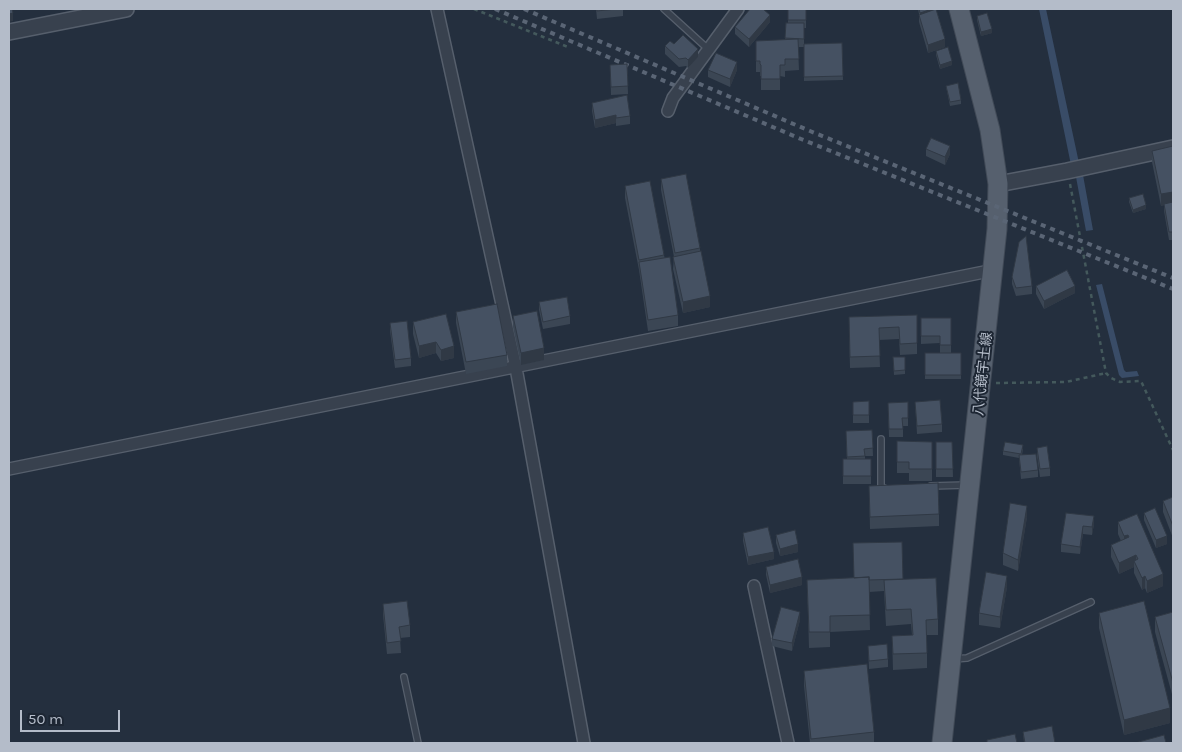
<!DOCTYPE html>
<meta charset="utf-8">
<style>
body{margin:0}
#map{position:relative;width:1182px;height:752px;overflow:hidden;background:#242f3e;font-family:Karla,sans-serif}
canvas{display:block}
.frame{position:absolute;inset:0;border:10px solid #b4bcc9;pointer-events:none}
.scale{position:absolute;left:20px;top:710px;width:100px;height:22px;box-sizing:border-box;border:2px solid #b4bcc9;border-top:0;padding-left:6px;font-size:15px;line-height:18px;white-space:nowrap;color:#b4bcc9;-webkit-text-stroke:4px #1d2633;paint-order:stroke}
</style>
<div id="map">
<canvas width="1182" height="752"></canvas>
<div class="frame"></div>
<div class="scale">50 m</div>
</div>
<script>
const c = document.querySelector('canvas').getContext('2d');
c.lineJoin = 'round';
function paint(path, color) { c.fillStyle = color; c.fill(path, 'evenodd'); }
const toPath = rows => new Path2D(rows.map(r => 'M' + r).join(''));
function stroke(path, color, width, dash) { c.strokeStyle = color; c.lineWidth = width; c.lineCap = dash ? 'butt' : 'round'; c.setLineDash(dash || []); c.stroke(path); }
function label(font, color, halo, rows, align = 'center') {
  c.font = font + ' Karla,"Noto Sans JP",sans-serif'; c.lineWidth = 4; c.setLineDash([]); c.textBaseline = 'middle'; c.strokeStyle = halo; c.fillStyle = color; for (const [text, x, y, turn = 0] of rows) {
    c.save(); c.translate(x, y); c.rotate((+turn || 0) * Math.PI / 180); c.textAlign = isNaN(turn) ? turn : align; if (halo) c.strokeText(text, 0, 0); c.fillText(text, 0, 0); c.restore();
  }
}
paint(toPath([
 [1039,9,1046,9,1079,163,1071,165],
 [1083,175,1093,230,1086,231,1076,177],
 [1102,284,1124,370,1126,372,1137,371,1139,376,1122,378,1119,375,1096,285]
]), '#394c67');
const service = toPath([
 [664,9,708,49],
 [881,439,881,488,884,488],
 [931,486,967,485],
 [954,659,967,658,1091,602],
 [404,677,418,743]
]);
const minor = toPath([
 [437,9,516,368,584,743],
 [668,111,673,98,738,9],
 [9,469,994,270],
 [754,586,788,743]
]);
const tertiary = toPath([
 [9,32,126,9],
 [998,184,1067,171,1173,148]
]);
const primary = toPath([
 [942,743,997,229,998,184,990,130,959,9]
]);
stroke(service, '#565f6c', 8);
stroke(minor, '#565f6c', 14);
stroke(tertiary, '#565f6c', 18);
stroke(primary, '#414a57', 21);
stroke(toPath([
 [474,9,568,47],
 [1070,184,1106,373,1111,378,1120,382,1141,381,1173,450],
 [996,383,1066,382,1106,373]
]), '#44595c', 2.5, [4, 4]);
stroke(service, '#38414e', 5.5);
stroke(minor, '#38414e', 11);
stroke(tertiary, '#38414e', 15);
stroke(primary, '#56606e', 19);
stroke(toPath([
 [495,9,801,139,1173,289],
 [524,9,810,131,1173,278]
]), '#5a6575', 4, [5, 5]);
paint(toPath([
 [596,9,623,9,623,16,597,19],
 [788,9,806,9,806,28,804,28,804,47,798,47,799,70,785,71,785,77,780,76,780,90,761,90,761,76,760,76,760,72,756,72,756,41,785,40,786,23,788,23],
 [918,9,936,9,945,39,945,47,928,53,919,22,919,14],
 [977,16,992,33,981,36,977,20],
 [770,22,749,47,735,34,735,27],
 [842,43,843,80,804,81,804,44],
 [674,44,698,57,688,68,686,66,679,67,665,54,665,46],
 [936,51,952,65,940,69,936,55],
 [627,64,628,94,611,95,610,65],
 [708,70,737,70,730,87,708,77],
 [946,86,961,100,961,104,950,106],
 [592,103,630,116,630,124,616,126,616,123,595,128,592,111],
 [1173,146,1173,240,1169,240,1164,211,1164,205,1161,206,1152,162,1152,151],
 [926,149,950,154,945,165,926,156],
 [661,179,700,248,700,252,710,307,683,313,673,269,674,257,661,190],
 [625,186,664,255,678,315,678,326,648,331,639,270,625,198],
 [1129,198,1146,209,1133,213,1129,202],
 [1012,277,1032,286,1032,294,1016,296,1012,284],
 [1036,286,1075,293,1044,309,1036,294],
 [539,302,570,316,570,324,543,329,539,310],
 [456,312,507,355,507,366,466,374,456,323],
 [917,315,917,354,900,355,899,339,879,340,880,367,850,368,849,329],
 [513,316,544,360,521,365,513,327],
 [921,318,951,318,951,353,961,353,961,379,925,379,925,353,940,353,940,343,921,344],
 [413,322,454,358,441,361,436,353,419,358,413,334],
 [390,323,411,358,411,366,395,368,390,331],
 [893,357,905,357,905,374,894,375],
 [869,401,869,423,853,423,853,402],
 [908,402,908,426,903,426,903,437,889,437,888,403],
 [915,402,942,424,942,432,917,434],
 [872,430,873,456,865,456,865,459,871,459,871,484,843,484,843,459,847,459,846,431],
 [897,441,932,442,932,481,909,481,909,473,897,473],
 [936,442,952,442,953,477,936,477],
 [1037,448,1050,468,1050,476,1040,477,1037,456],
 [1023,449,1022,455,1038,470,1038,477,1021,479,1019,458,1003,455,1003,451],
 [869,486,939,514,939,526,870,529],
 [1173,497,1173,538,1163,512,1163,501],
 [1066,513,1094,524,1092,535,1083,534,1080,554,1061,552,1061,544],
 [1144,513,1167,544,1156,548,1144,520],
 [1137,514,1163,586,1147,593,1145,588,1142,590,1134,573,1134,567,1119,574,1111,557,1111,545,1121,541,1118,534,1118,522],
 [1027,517,1018,571,1003,565,1003,553],
 [743,533,774,559,748,565,743,541],
 [776,535,798,552,780,556,776,543],
 [766,567,802,585,770,593,766,575],
 [903,579,938,619,938,635,927,635,927,668,893,670,892,636,912,635,911,624,886,626,884,591,869,592,870,630,830,632,830,647,809,648,807,580],
 [1007,587,1000,628,979,625,979,613],
 [383,604,410,625,410,637,400,638,401,653,387,654,383,615],
 [1173,612,1173,698,1155,632,1155,617],
 [1099,613,1170,723,1124,735,1099,628],
 [800,620,792,651,772,646,772,639],
 [868,646,888,659,888,667,869,669],
 [804,671,874,732,874,743,810,743,804,686],
 [1023,732,1055,743,1024,743]
]), '#3b4654');
paint(toPath([
 [932,9,936,9,936,12,920,17,920,13],
 [13,13,13,21,9,22,9,14],
 [770,15,770,22,749,47,749,39],
 [992,29,992,33,981,36,981,32],
 [945,39,945,47,928,53,928,45],
 [698,49,698,57,688,68,688,60],
 [952,61,952,65,940,69,940,65],
 [737,62,737,70,730,87,730,79],
 [616,115,616,123,595,128,595,120],
 [950,146,950,154,945,165,945,157],
 [1173,192,1173,203,1161,206,1161,194],
 [1146,205,1146,209,1133,213,1133,210],
 [1075,286,1075,293,1044,309,1044,301],
 [710,296,710,307,683,313,683,302],
 [436,342,436,353,419,358,419,346],
 [454,346,454,358,441,361,441,350],
 [544,348,544,360,521,365,521,353],
 [1027,506,1027,517,1018,571,1018,560],
 [1094,516,1094,524,1092,535,1092,527],
 [1083,526,1083,534,1080,554,1080,547],
 [1128,535,1128,546,1124,548,1124,536],
 [1167,536,1167,544,1156,548,1156,540],
 [798,544,798,552,780,556,780,549],
 [774,552,774,559,748,565,748,557],
 [1136,555,1136,565,1134,561,1134,567,1119,574,1119,563],
 [1163,574,1163,586,1147,593,1147,581],
 [1007,576,1007,587,1000,628,1000,617],
 [1145,576,1145,588,1142,590,1142,578],
 [802,577,802,585,770,593,770,585],
 [800,612,800,620,792,651,792,643],
 [1170,708,1170,723,1124,735,1124,720]
]), '#303945');
const building = toPath([
 [9,9,12,9,13,13,9,14,9,9],
 [597,9,616,9,597,11,597,9],
 [750,9,763,9,770,15,749,39,735,27,750,9],
 [788,9,806,9,806,20,788,20,788,9],
 [919,9,932,9,920,13,919,9],
 [936,9,945,39,928,45,919,15,936,9],
 [987,13,992,29,981,32,977,16,987,13],
 [786,23,804,23,804,39,785,38,786,23],
 [683,35,698,49,688,60,686,58,679,59,665,46,670,41,674,44,683,35],
 [798,39,799,59,785,59,785,65,780,65,780,79,761,79,761,65,760,64,760,61,756,61,756,41,798,39],
 [842,43,843,76,804,77,804,44,842,43],
 [948,47,952,61,940,65,936,51,948,47],
 [716,53,737,62,730,79,708,70,716,53],
 [627,64,628,86,611,87,610,65,627,64],
 [958,83,961,100,950,102,946,86,958,83],
 [627,95,630,116,616,118,616,115,595,120,592,103,627,95],
 [931,138,950,146,945,157,926,149,931,138],
 [1173,146,1173,192,1161,194,1152,151,1173,146],
 [686,174,700,248,675,253,661,179,686,174],
 [650,181,664,255,639,260,625,186,650,181],
 [1143,194,1146,205,1133,210,1129,198,1143,194],
 [1173,202,1173,232,1169,232,1164,204,1173,202],
 [1026,236,1032,286,1016,288,1012,277,1019,242,1026,236],
 [701,251,710,296,683,302,673,257,701,251],
 [670,257,678,315,648,320,639,262,670,257],
 [1067,270,1075,286,1044,301,1036,286,1067,270],
 [567,297,570,316,543,322,539,302,567,297],
 [497,304,507,355,466,362,456,312,497,304],
 [537,311,544,348,521,353,513,316,537,311],
 [446,314,454,346,441,350,436,342,419,346,413,322,446,314],
 [917,315,917,343,900,344,899,327,879,328,880,356,850,357,849,317,917,315],
 [921,318,951,318,951,345,940,345,940,336,921,336,921,318],
 [407,321,411,358,395,360,390,323,407,321],
 [925,353,961,353,961,375,925,375,925,353],
 [893,357,905,357,905,370,894,371,893,357],
 [940,400,942,424,917,426,915,402,940,400],
 [869,401,869,415,853,415,853,402,869,401],
 [908,402,908,418,902,418,903,429,889,429,888,403,908,402],
 [872,430,873,448,864,449,865,456,847,457,846,431,872,430],
 [897,441,932,442,932,469,909,469,909,462,897,462,897,441],
 [936,442,952,442,953,469,936,469,936,442],
 [1005,442,1023,445,1021,454,1003,451,1005,442],
 [1047,446,1050,468,1040,469,1037,448,1047,446],
 [1036,454,1038,470,1021,472,1019,455,1036,454],
 [843,459,871,459,871,476,843,476,843,459],
 [938,483,939,514,870,517,869,486,938,483],
 [1173,497,1173,526,1163,501,1173,497],
 [1010,503,1027,506,1018,560,1003,553,1010,503],
 [1155,508,1167,536,1156,540,1144,513,1155,508],
 [1066,513,1094,516,1092,527,1083,526,1080,547,1061,544,1066,513],
 [1137,514,1163,574,1147,581,1145,576,1142,578,1134,561,1138,559,1136,555,1119,563,1111,545,1129,537,1128,535,1124,536,1118,522,1137,514],
 [768,527,774,552,748,557,743,533,768,527],
 [795,530,798,544,780,549,776,535,795,530],
 [902,542,903,579,869,580,869,577,854,578,853,543,902,542],
 [798,559,802,577,770,585,766,567,798,559],
 [986,572,1007,576,1000,617,979,613,986,572],
 [869,577,870,615,830,616,830,632,809,632,807,580,869,577],
 [936,578,938,619,926,620,927,653,893,654,892,636,913,635,911,609,886,610,884,580,936,578],
 [407,601,410,625,399,627,401,641,387,643,383,604,407,601],
 [1144,601,1170,708,1124,720,1099,613,1144,601],
 [781,607,800,612,792,643,772,639,781,607],
 [1173,612,1173,683,1155,617,1173,612],
 [887,644,888,659,869,661,868,646,887,644],
 [867,664,874,732,811,739,804,671,867,664],
 [1052,726,1055,743,1025,743,1023,732,1052,726],
 [1015,734,1017,743,987,743,987,740,1015,734],
 [1164,735,1166,743,1135,743,1164,735]
]);
paint(building, '#455162');
stroke(building, '#303945', 1);
label('14px', '#b4bcc9', '#1d2633', [
 ["八代鏡宇土線",983,374,-84]
]);
</script>
